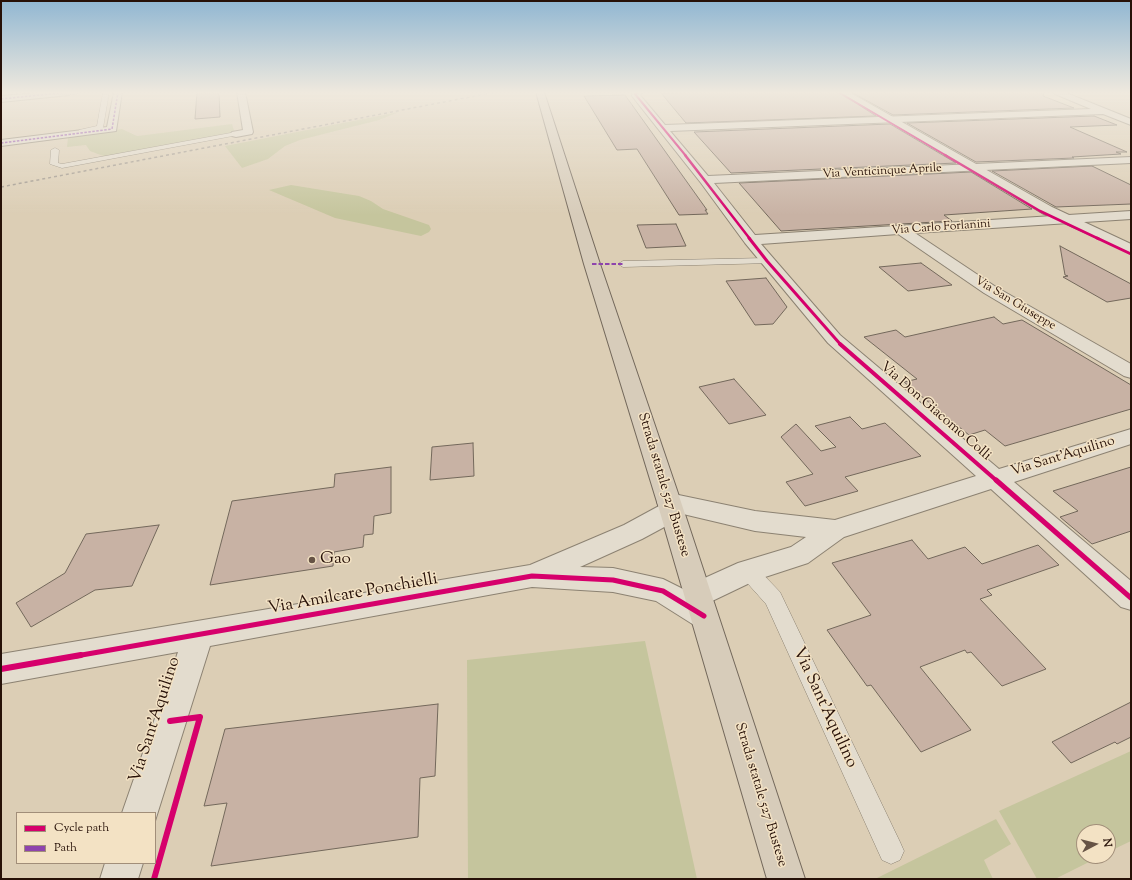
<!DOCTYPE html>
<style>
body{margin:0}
#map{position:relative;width:1132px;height:880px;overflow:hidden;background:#dcceb5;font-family:"Sorts Mill Goudy",serif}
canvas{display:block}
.frame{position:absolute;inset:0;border:2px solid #271108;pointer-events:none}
.legend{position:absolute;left:16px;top:812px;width:140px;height:52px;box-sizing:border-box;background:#f3e2c4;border:1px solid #a18e79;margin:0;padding:5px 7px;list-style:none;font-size:12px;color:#271108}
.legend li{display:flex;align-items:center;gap:8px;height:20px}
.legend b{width:20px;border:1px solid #a18e79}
.north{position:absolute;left:1076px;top:824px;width:40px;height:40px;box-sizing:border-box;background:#f3e2c4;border:1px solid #a18e79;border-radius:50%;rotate:83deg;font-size:11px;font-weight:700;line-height:16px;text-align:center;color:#271108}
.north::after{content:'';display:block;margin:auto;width:14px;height:18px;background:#665345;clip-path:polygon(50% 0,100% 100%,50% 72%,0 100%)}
</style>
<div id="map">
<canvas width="1132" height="880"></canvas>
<div class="frame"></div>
<ul class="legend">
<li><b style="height:5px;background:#d6006c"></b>Cycle path</li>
<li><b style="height:5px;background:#8e44ad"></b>Path</li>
</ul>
<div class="north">N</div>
</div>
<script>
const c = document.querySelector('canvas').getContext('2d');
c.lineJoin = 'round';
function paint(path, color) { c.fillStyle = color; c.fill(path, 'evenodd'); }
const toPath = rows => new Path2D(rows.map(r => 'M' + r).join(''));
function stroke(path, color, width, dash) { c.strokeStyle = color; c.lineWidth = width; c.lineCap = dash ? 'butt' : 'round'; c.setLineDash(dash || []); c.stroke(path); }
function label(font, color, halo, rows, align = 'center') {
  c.font = font + ' "Sorts Mill Goudy",serif'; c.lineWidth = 3; c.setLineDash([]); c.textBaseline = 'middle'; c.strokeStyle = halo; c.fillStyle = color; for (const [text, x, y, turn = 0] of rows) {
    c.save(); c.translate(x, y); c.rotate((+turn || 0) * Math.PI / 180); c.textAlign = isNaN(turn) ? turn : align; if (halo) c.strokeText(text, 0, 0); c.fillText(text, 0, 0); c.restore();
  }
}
paint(toPath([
 [399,112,379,120,300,140,285,146,268,159,242,168,225,146],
 [232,124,235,133,106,157,90,151,86,145,67,147,68,137,122,129,137,136],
 [291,185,359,196,371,201,383,209,429,225,431,229,429,232,421,236,335,218,269,190],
 [645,641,697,879,468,879,467,660],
 [1131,751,1131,841,1108,852,1108,832,1084,832,1084,856,1101,856,1055,879,1037,879,999,811],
 [996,819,1011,844,984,860,993,879,875,879]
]), '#c5c59d');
const building = toPath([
 [197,92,219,92,220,117,195,119,197,92],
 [714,92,839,92,876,116,686,123,661,93,714,92],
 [851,92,1044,92,1043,96,1074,108,893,115,851,92],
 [625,95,707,210,705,210,708,214,679,215,637,149,617,150,584,96,625,95],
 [1094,116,1117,125,1070,127,1127,152,1116,152,1121,154,1072,157,1074,158,976,162,907,123,1094,116],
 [890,124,956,163,731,173,694,132,890,124],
 [1092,166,1131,185,1131,204,1056,207,992,171,1092,166],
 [971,172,1032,209,944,215,952,221,781,231,739,183,971,172],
 [676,224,686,246,646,248,637,225,676,224],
 [1060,246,1131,284,1131,298,1107,302,1063,277,1068,276,1065,275,1060,246],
 [921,263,952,285,908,291,879,267,921,263],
 [766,278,787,307,773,324,755,325,726,281,766,278],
 [994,317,1003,324,1022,320,1131,385,1131,409,1005,446,985,430,969,435,904,382,917,379,864,337,896,330,905,337,994,317],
 [734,379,766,415,729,424,699,387,734,379],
 [850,417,862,429,885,423,921,456,845,477,858,491,805,506,786,482,813,474,781,437,796,424,821,451,836,447,815,426,850,417],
 [473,443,474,476,430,480,432,447,473,443],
 [391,467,391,513,374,516,373,534,364,535,363,547,334,552,333,566,210,585,232,501,334,487,335,474,391,467],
 [1131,467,1131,531,1092,544,1060,517,1078,511,1053,491,1131,467],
 [159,525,132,586,95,590,31,627,16,603,65,573,86,534,159,525],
 [912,540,928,559,965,547,982,564,1038,545,1059,565,987,590,992,595,980,599,1046,669,1002,686,971,652,967,653,965,650,920,667,971,730,921,752,871,685,867,686,827,630,871,615,832,563,912,540],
 [1131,702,1131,737,1117,744,1115,742,1071,763,1052,742,1131,702],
 [438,704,435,776,420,778,418,837,211,866,227,803,204,806,225,729,438,704]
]);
paint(building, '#c8b2a4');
stroke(building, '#73685b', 1);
const service = toPath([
 [52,92,80,92,77,94,50,95,49,94,52,92],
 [103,92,109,92,103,128,100,130,79,132,79,130,97,126,103,92],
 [236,132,240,134,238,135,62,168,50,164,51,150,55,148,59,150,58,163,62,164,236,132],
 [767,258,772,261,771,263,623,267,618,264,623,261,767,258],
 [748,563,755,566,780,592,900,842,904,851,900,860,891,864,882,860,766,604,741,576,739,571,741,566,748,563]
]);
const pedestrian = toPath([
 [48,92,73,92,69,95,1,102,1,96,48,92],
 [114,92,122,92,116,131,1,146,1,140,107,127,114,92]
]);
const minor = toPath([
 [237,92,245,92,253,132,252,134,236,137,232,136,231,134,232,132,243,130,237,92],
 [632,92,643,92,640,95,665,125,1091,109,1055,94,1054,92,1064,92,1131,119,1131,125,1103,114,670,131,708,176,1131,157,1131,163,714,183,755,235,1131,211,1131,219,915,233,996,287,1131,364,1131,378,1124,376,984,293,898,234,761,244,840,335,999,469,1131,429,1131,444,1014,482,1131,581,1131,610,1121,607,991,489,844,537,808,563,756,580,708,603,714,607,718,616,714,625,704,629,694,625,656,601,613,592,532,587,210,646,155,821,155,813,122,813,178,652,1,684,1,654,530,565,624,525,659,506,657,502,660,495,669,493,755,511,835,520,976,476,828,343,745,243,701,183,632,96,632,92],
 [683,514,755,531,806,537,791,547,738,563,687,586,685,590,663,579,613,568,580,567,642,539,681,518,683,514],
 [105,863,143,863,138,879,100,879,105,863]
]);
const tertiary = toPath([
 [840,92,849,92,1052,207,1131,244,1131,253,1042,213,840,92]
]);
const primary = toPath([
 [536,92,544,92,600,264,681,502,805,879,767,879,657,502,584,264,536,92]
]);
stroke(service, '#8c8272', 1);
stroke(pedestrian, '#8c8272', 2);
stroke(minor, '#8c8272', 2);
stroke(tertiary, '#8c8272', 2);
stroke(primary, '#73685b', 2);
paint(service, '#e3dcce');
paint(pedestrian, '#e3dcce');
paint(minor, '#e3dcce');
paint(tertiary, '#e3dcce');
paint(primary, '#d7ccba');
stroke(toPath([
 [1,187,496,92]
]), '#9f978d', 1.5, [3, 3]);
stroke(toPath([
 [1,99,69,92],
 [1,143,112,129,118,92]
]), '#8e44ad', 1.5, [2.5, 1.5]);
stroke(toPath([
 [592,264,623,264]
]), '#8e44ad', 2, [4.5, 2]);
stroke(toPath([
 [639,92,635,94,686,156],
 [838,92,947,156]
]), '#d6006c', 2);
stroke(toPath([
 [685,155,750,239],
 [945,155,1040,211,1099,239]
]), '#d6006c', 2.5);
stroke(toPath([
 [749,238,767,261,841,345],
 [1097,238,1131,254]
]), '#d6006c', 3);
stroke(toPath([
 [840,344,997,481]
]), '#d6006c', 4);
stroke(toPath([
 [996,480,1131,598],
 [76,656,532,576,613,580,663,591,704,616]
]), '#d6006c', 5);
stroke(toPath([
 [1,669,81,655],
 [154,879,200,717,170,721]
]), '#d6006c', 6);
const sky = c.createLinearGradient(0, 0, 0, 215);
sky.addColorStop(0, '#91b7d2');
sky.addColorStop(0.43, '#efe9de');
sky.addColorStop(1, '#efe9de00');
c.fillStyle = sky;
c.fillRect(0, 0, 1132, 215);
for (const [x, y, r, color] of [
 [312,560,4,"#665345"]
]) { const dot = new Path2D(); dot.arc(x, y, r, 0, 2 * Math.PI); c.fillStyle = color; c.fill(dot); stroke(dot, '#f3e2c4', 1.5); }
label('12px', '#271108', '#f3e2c4', [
 ["Via Venticinque Aprile",882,172,-3],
 ["Via Carlo Forlanini",941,228,-4],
 ["Via San Giuseppe",1015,304,31]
]);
label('14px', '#271108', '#f3e2c4', [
 ["Via Don Giacomo Colli",935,412,41],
 ["Via Sant'Aquilino",1063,457,-17],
 ["Strada statale 527 Bustese",663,485,73],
 ["Strada statale 527 Bustese",760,795,73]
]);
label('17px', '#271108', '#f3e2c4', [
 ["Gao",320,560]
], 'left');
label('17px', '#271108', '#f3e2c4', [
 ["Via Amilcare Ponchielli",353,595,-10],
 ["Via Sant'Aquilino",824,708,65],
 ["Via Sant'Aquilino",156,720,-72]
]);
</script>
